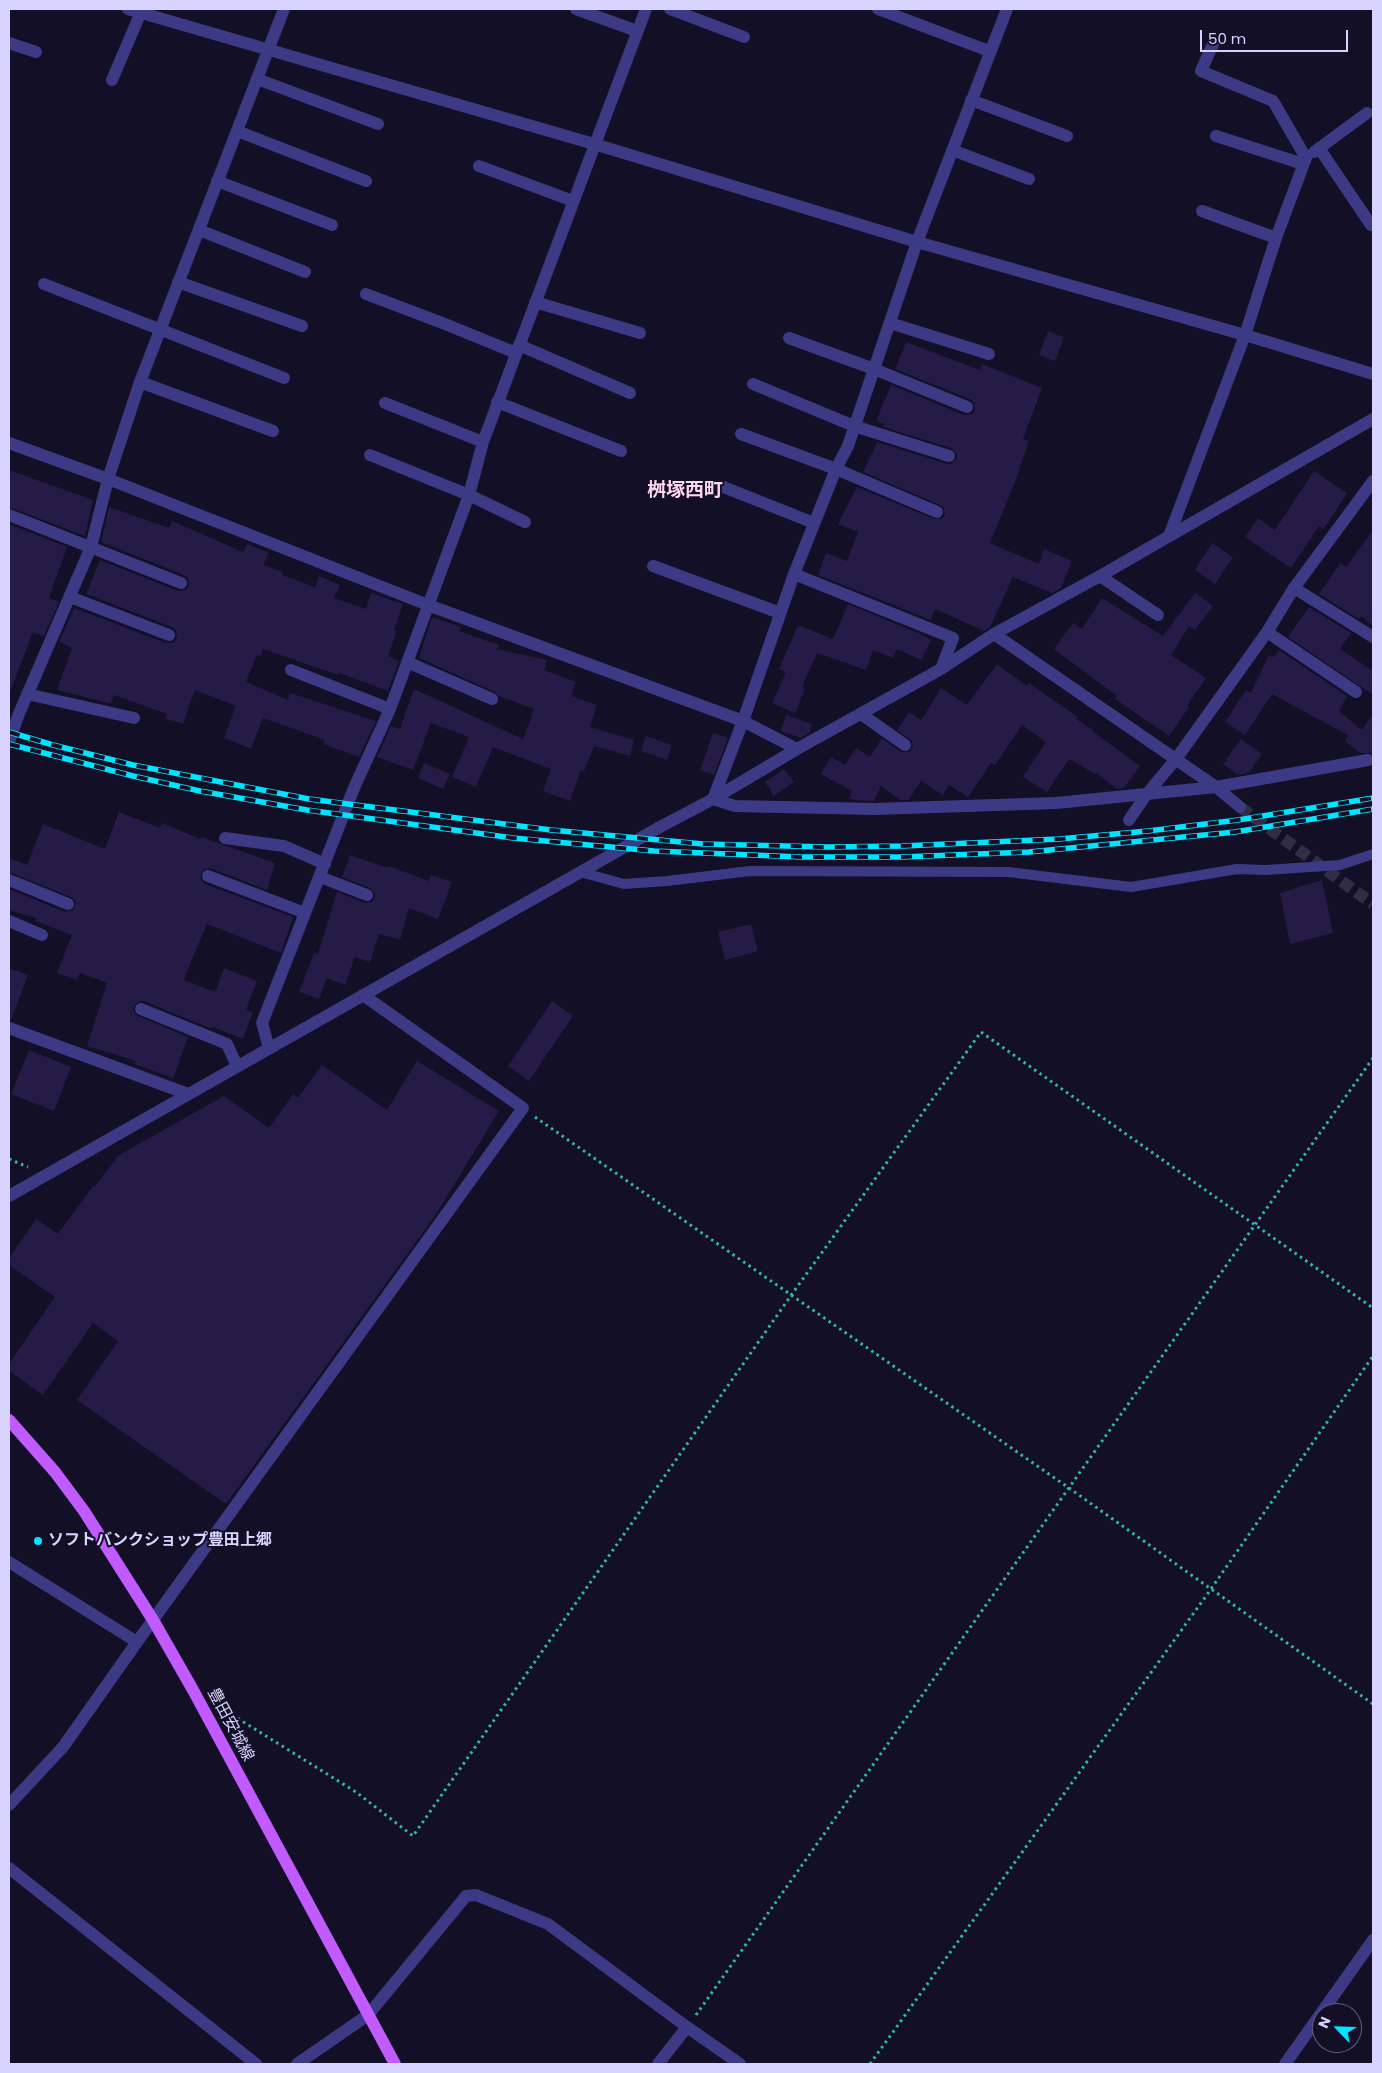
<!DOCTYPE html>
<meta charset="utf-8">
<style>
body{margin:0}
#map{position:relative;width:1382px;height:2073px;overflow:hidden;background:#130f26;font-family:Poppins,sans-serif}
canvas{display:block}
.frame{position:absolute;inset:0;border:10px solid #d9d4ff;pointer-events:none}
.north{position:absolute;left:1312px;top:2003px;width:50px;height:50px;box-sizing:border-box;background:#130f26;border:1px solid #625e7d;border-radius:50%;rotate:294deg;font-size:14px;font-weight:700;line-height:20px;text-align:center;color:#d9d4ff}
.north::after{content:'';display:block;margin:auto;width:18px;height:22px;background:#00e5ff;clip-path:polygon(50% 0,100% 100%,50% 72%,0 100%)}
.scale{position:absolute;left:1200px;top:30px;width:148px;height:22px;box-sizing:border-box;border:2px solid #d9d4ff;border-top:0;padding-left:6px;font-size:15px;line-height:18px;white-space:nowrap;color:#d9d4ff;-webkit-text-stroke:4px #130f26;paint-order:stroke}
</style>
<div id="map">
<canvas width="1382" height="2073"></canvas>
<div class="frame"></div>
<div class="north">N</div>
<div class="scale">50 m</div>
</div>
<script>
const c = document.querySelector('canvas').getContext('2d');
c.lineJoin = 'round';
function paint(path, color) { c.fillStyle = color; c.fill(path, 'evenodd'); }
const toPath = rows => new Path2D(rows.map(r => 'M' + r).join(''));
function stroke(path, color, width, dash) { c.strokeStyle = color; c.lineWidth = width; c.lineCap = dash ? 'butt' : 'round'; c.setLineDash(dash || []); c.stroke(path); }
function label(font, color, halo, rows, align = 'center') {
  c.font = font + ' Poppins,"Noto Sans JP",sans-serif'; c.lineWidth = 4; c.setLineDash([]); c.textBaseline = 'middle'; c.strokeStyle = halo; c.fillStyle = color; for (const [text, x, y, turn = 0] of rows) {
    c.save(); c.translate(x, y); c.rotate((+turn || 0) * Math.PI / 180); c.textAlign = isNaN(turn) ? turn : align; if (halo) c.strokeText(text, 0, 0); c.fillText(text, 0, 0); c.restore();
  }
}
paint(toPath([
 [1048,331,1064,337,1055,361,1039,355],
 [906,342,980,370,982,364,1042,388,1023,439,1029,441,1015,482,990,543,1039,564,1044,549,1072,561,1061,588,1052,593,1013,577,990,627,984,631,935,609,931,620,818,575,826,553,847,561,858,532,838,524,857,487,934,519,941,519,945,515,944,508,940,505,863,472,877,442,947,464,951,464,957,459,957,454,951,448,883,427,884,424,876,421,891,385,964,415,972,414,975,410,974,402,970,399,895,369],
 [9,470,93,500,85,536,9,507],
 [1314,471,1347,493,1324,529,1319,526,1291,568,1245,537,1258,518,1275,530],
 [109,507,169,528,172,521,243,552,247,544,269,553,263,565,283,572,282,575,315,587,319,576,340,585,334,598,366,609,371,593,403,604,394,630,397,631,388,656,399,661,388,691,339,673,338,675,263,649,261,656,257,655,246,682,288,700,290,693,376,721,359,757,323,744,325,740,263,718,251,749,224,738,236,706,195,690,183,724,166,719,167,714,114,695,111,704,57,690,72,648,59,642,74,608,166,643,174,642,177,637,176,630,172,627,86,594,100,560,178,591,186,590,189,586,188,578,184,575,101,542],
 [9,524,67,547,49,598,59,602,44,636,33,632,10,692],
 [1373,530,1373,626,1361,616,1359,619,1319,594,1340,563,1346,567],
 [1212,543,1233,557,1215,584,1195,570],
 [1195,593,1213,606,1195,630,1189,626,1171,655,1206,678,1187,706,1189,707,1169,736,1115,699,1117,696,1054,649,1073,623,1082,629,1102,598,1163,636],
 [848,604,925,636,925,637,931,640,921,660,897,649,893,658,873,650,866,670,817,653,802,687,805,689,795,713,772,703,786,672,779,669,798,625,833,639],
 [1309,607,1351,633,1340,649,1373,671,1373,695,1288,637],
 [432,617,461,627,459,631,499,645,497,649,547,660,544,670,576,682,571,696,597,705,590,727,634,740,630,756,594,746,584,771,581,770,570,801,543,791,551,769,493,747,476,787,452,777,469,737,431,723,413,770,377,757,391,726,400,729,414,689,523,739,534,709,499,696,495,692,419,658],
 [1279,650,1347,696,1339,711,1362,730,1373,714,1373,751,1372,753,1360,753,1345,741,1349,736,1272,694,1245,735,1225,722,1246,690,1251,693,1269,655,1274,657],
 [997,664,1027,686,1029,683,1078,717,1076,719,1093,730,1092,731,1140,766,1124,788,1117,789,1096,773,1095,774,1069,759,1047,792,1023,777,1046,742,1022,725,995,765,991,763,968,797,949,785,943,795,921,781,909,800,900,800,881,786,874,801,855,800,849,798,852,791,821,774,831,757,845,765,856,748,870,757,882,738,901,752,909,752,913,746,912,741,897,730,909,712,921,720,941,688,967,705],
 [786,715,812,724,809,733,801,738,781,731],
 [713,733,728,738,714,775,700,770],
 [646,736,672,745,667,760,641,751],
 [1241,739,1262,754,1249,773,1238,775,1223,764],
 [424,763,450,774,443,789,418,778],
 [784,769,794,782,774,796,765,782],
 [119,812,160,828,162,823,201,839,201,837,275,863,267,890,210,868,203,870,200,878,205,884,293,917,281,953,207,924,192,959,184,980,215,992,224,968,257,981,246,1010,253,1012,243,1039,213,1027,212,1029,144,1001,139,1001,134,1006,133,1011,138,1016,188,1037,173,1078,134,1064,136,1061,87,1046,107,983,80,973,77,980,57,973,72,935,35,921,36,918,9,910,9,889,65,912,73,910,76,902,71,897,9,872,9,858,27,865,43,824,105,849],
 [350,855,388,868,389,866,429,881,431,875,452,882,438,919,409,908,400,940,379,934,370,962,355,957,345,985,327,978,319,999,299,992,314,953,318,954,337,892,365,903,372,902,375,897,375,893,370,888,342,877],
 [1322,880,1333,933,1290,944,1280,893],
 [751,924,758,951,725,960,718,932],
 [9,968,28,975,11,1020,9,1020],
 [552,1001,573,1016,529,1081,508,1066],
 [29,1050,71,1067,54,1111,11,1094],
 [417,1061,499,1111,437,1213,226,1504,77,1400,118,1341,93,1323,43,1395,9,1371,9,1364,55,1297,9,1265,9,1258,36,1219,58,1234,93,1186,94,1187,119,1155,224,1096,269,1128,293,1094,298,1098,322,1065,387,1110]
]), '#241b47');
stroke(toPath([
 [1240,807,1373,904]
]), '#312d47', 12, [12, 6]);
stroke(toPath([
 [535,1117,1069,1488,1373,1704],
 [9,1159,28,1167],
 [221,1708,356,1792,413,1836,792,1294,981,1032,1373,1308],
 [696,2015,1373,1058],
 [870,2064,1211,1589,1373,1356]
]), '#2fb8b0', 3, [2.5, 4]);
stroke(toPath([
 [580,872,624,884,667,881,750,871,1008,872,1131,887,1237,869,1266,870,1340,865,1373,854]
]), '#3d3a85', 10);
stroke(toPath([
 [128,9,594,144,917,242,1245,335,1373,374],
 [576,9,637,31],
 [670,9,744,37],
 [878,9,989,51],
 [1007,9,917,242,848,446,836,469,794,574,743,721,713,799,735,806,875,809,1056,803,1216,787,1368,760],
 [9,43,36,52],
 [257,79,378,124],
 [112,80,141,12],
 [971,100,1067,136],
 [237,131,366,181],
 [1216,136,1303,164],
 [1319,148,1371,225],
 [952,150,1029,179],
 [1314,152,1367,113],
 [479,166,573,201],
 [217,181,332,225],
 [1202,211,1276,238],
 [199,230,305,272],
 [178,282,302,326],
 [44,284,284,378],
 [366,294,445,324,516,353],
 [535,302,640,333],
 [890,323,989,354],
 [789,338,874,369,967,407],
 [519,345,630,393],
 [140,382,273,431],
 [753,384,854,426,949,456],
 [497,402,621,451],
 [385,403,483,442],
 [741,434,836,469,937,512],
 [9,443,108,479,428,605,743,721,797,749],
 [370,455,469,495,525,522],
 [721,486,814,523],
 [9,515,181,583],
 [1169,536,1245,335,1276,238,1306,158,1273,101,1201,71,1214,42],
 [653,566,780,613],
 [794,574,953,638,941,669],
 [1100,576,1158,615],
 [1294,588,1373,637],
 [70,597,169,635],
 [1267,632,1356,692],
 [994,634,1216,787,1240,807],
 [407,662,492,699],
 [291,670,390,709],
 [27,694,134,718],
 [861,714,905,745],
 [9,742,18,716,91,547,108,479,140,382,284,9],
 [1129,820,1146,795,1176,759,1267,632,1294,588,1373,481],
 [660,827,713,799,797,749,941,669,994,634,1100,576,1373,419],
 [225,838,284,846,325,864],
 [208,876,305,913],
 [320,877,367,895],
 [9,880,68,904],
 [9,921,42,935],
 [141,1009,227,1044,237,1066],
 [9,1028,188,1094],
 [269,1048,262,1023,354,788,390,709,469,495,483,442,646,9],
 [9,1562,137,1642],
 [9,1805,63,1747,137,1642,523,1108,363,995],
 [9,1868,256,2064],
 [297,2064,368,2015,466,1896,476,1895,548,1924,687,2027,740,2064],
 [658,2064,687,2027]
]), '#3d3a85', 12);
stroke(toPath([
 [9,1196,660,827],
 [1285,2064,1373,1940]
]), '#3d3a85', 12);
stroke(toPath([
 [9,1420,55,1472,84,1511,153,1620,193,1690,395,2064]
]), '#c25bff', 12);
const rail = toPath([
 [9,732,53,745,133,765,309,799,551,830,703,844,828,847,902,846,1059,839,1148,831,1238,820,1373,798],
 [9,744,133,776,200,791,307,810,513,838,654,851,801,857,902,857,1029,852,1235,832,1373,809]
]);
stroke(rail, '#00e5ff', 5.5);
stroke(rail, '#130f26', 4, [11]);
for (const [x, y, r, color] of [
 [38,1541,5,"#00e5ff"]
]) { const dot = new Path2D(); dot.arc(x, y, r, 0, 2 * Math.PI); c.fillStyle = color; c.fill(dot); stroke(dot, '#130f26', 2); }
label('bold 16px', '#d9d4ff', '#130f26', [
 ["ソフトバンクショップ豊田上郷",48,1541]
], 'left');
label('16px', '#d9d4ff', '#130f26', [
 ["豊田安城線",230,1725,62]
]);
label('bold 19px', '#ffd6f0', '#130f26', [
 ["桝塚西町",685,491]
]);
</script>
